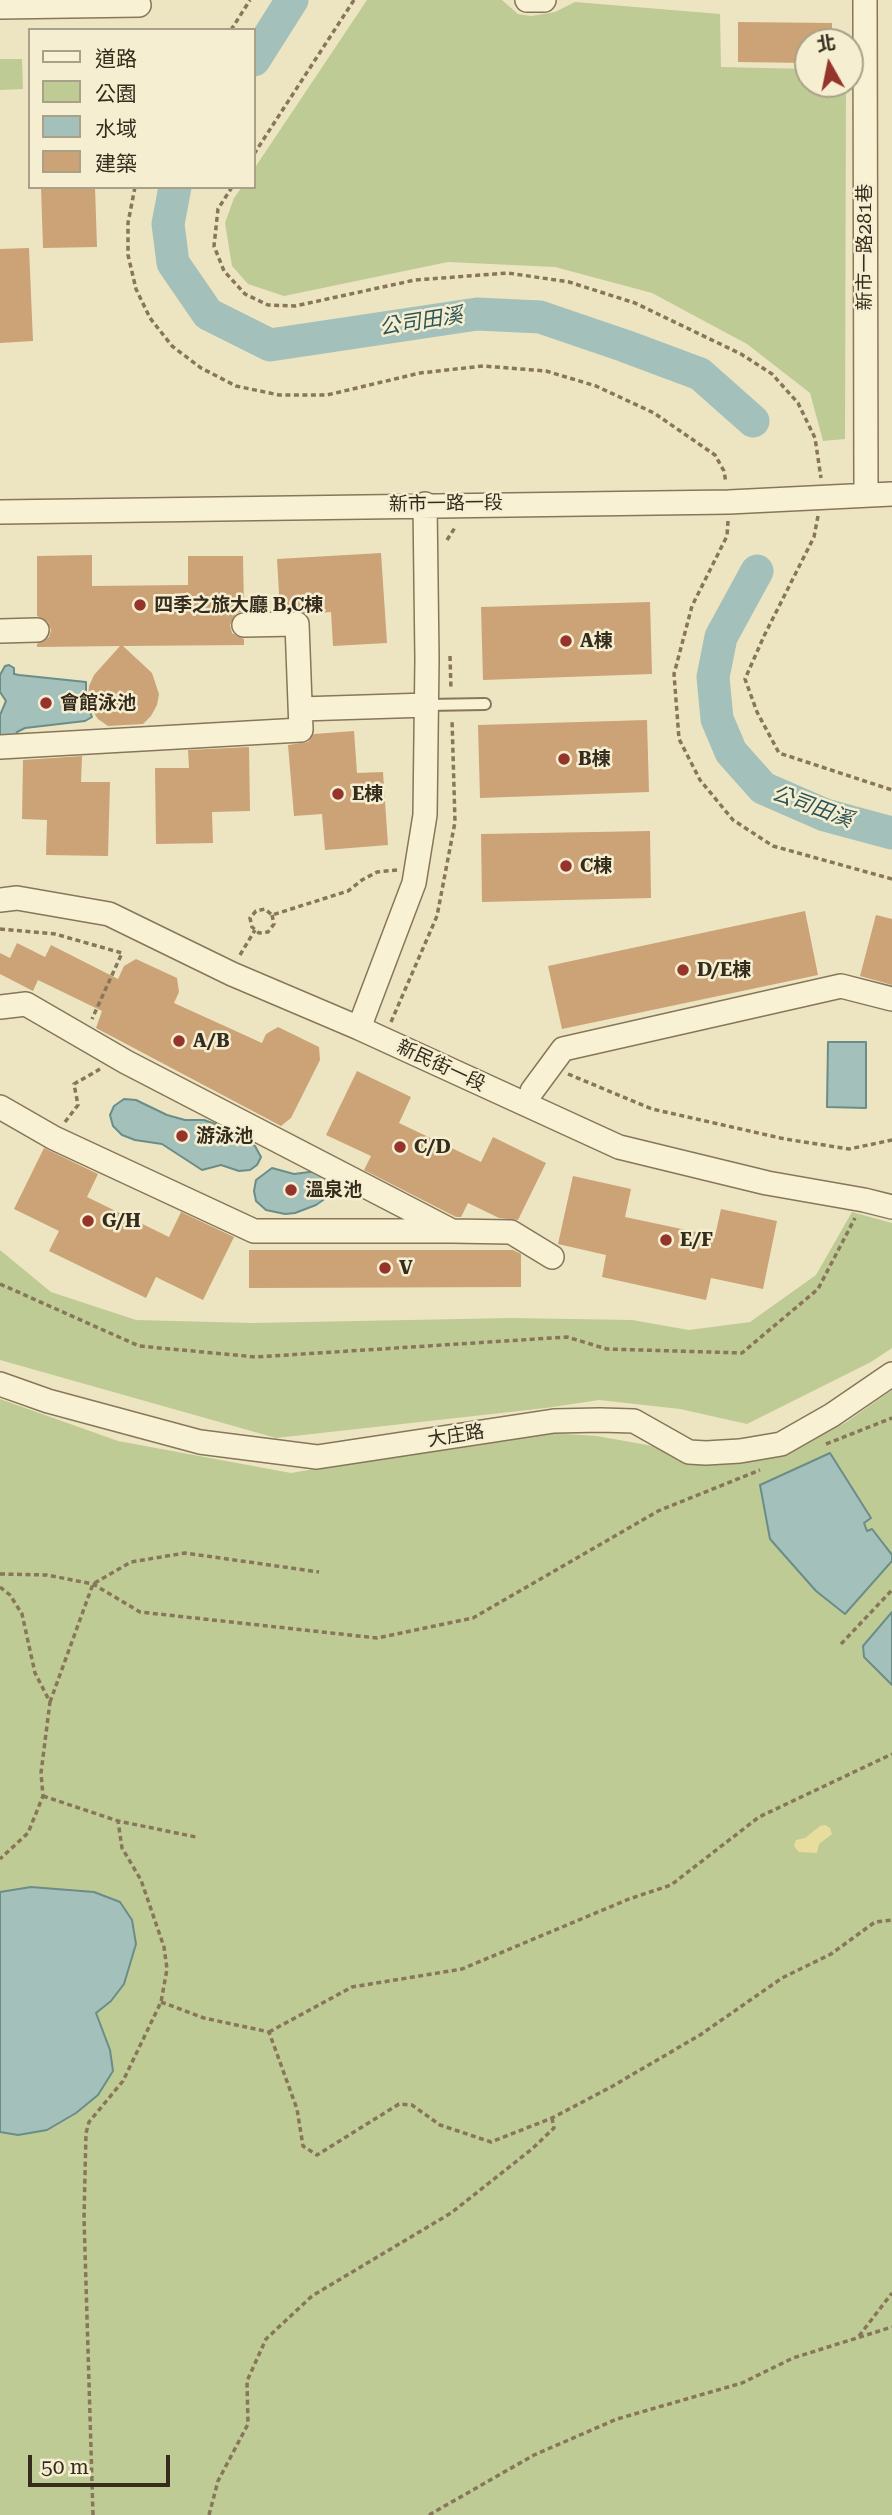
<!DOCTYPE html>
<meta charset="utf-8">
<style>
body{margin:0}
#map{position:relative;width:892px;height:2515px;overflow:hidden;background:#ede5c1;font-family:"Roboto Serif","Noto Sans TC",serif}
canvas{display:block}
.legend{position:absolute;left:28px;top:28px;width:228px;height:161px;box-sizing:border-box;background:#f5eed1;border:2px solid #a9a089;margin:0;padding:9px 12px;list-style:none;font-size:21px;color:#362c1d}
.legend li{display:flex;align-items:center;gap:14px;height:35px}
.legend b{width:35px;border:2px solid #a9a089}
.north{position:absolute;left:794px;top:28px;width:70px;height:70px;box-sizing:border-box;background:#f5eed1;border:2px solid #a9a089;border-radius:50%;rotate:351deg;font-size:19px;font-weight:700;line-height:28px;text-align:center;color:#362c1d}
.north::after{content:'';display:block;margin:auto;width:24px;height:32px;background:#95342a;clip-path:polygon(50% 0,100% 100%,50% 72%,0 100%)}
.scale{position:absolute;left:28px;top:2455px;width:142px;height:32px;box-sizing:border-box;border:4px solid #362c1d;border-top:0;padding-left:9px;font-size:21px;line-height:24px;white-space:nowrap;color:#362c1d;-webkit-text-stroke:5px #f5eed1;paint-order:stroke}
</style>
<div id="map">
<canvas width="892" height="2515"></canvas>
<ul class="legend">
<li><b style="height:9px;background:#f8f1d4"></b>道路</li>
<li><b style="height:19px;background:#bfcb95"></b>公園</li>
<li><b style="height:19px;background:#a4c0ba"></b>水域</li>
<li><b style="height:19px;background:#cba377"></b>建築</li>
</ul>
<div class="north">北</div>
<div class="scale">50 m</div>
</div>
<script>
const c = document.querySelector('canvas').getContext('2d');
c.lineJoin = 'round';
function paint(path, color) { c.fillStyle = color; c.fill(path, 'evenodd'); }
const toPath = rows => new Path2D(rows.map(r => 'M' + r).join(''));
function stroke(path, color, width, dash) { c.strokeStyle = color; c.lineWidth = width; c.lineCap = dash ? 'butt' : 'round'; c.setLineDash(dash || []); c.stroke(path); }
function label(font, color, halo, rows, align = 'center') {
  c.font = font + ' "Roboto Serif","Noto Sans TC",serif'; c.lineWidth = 5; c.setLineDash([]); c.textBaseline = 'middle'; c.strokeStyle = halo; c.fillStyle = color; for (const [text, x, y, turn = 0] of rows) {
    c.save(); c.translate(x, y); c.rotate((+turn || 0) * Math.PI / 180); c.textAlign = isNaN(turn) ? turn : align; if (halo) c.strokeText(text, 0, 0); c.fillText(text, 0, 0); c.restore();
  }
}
paint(toPath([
 [367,0,502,0,518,14,531,16,555,12,575,2,720,14,721,67,808,69,808,84,846,84,845,439,823,441,810,393,747,344,652,293,555,267,448,262,284,296,248,284,232,266,225,223,234,198,242,187,254,187,254,169],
 [0,59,22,59,23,89,0,90],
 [852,1212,892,1223,892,1348,871,1362,747,1424,680,1409,599,1400,546,1408,276,1438,0,1360,0,1250,51,1292,136,1320,253,1323,512,1318,632,1320,689,1330,750,1322,816,1275],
 [892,1390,892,2515,0,2515,0,1399,118,1441,291,1473,534,1432,597,1436,653,1446,712,1465,783,1452,845,1423]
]), '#bfcb95');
paint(toPath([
 [825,1825,830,1828,832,1834,819,1844,817,1853,799,1852,794,1846,796,1840,805,1838,820,1826]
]), '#e9dd9e');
const water = toPath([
 [9,665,14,668,14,674,19,675,86,682,86,701,92,717,85,721,25,728,17,732,13,740,0,737,0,715,6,701,0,692,0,675,5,666,9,665],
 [828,1042,866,1042,866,1108,827,1107,828,1042],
 [124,1099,136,1100,167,1115,185,1120,204,1120,221,1126,255,1146,261,1157,257,1165,250,1170,239,1171,221,1165,202,1170,162,1144,135,1140,122,1135,113,1126,110,1115,114,1106,124,1099],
 [272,1168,294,1174,317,1171,325,1177,328,1188,326,1198,316,1205,295,1213,285,1214,266,1210,256,1201,254,1191,256,1180,272,1168],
 [830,1453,871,1518,864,1523,867,1531,872,1529,892,1555,892,1561,845,1614,816,1591,770,1539,760,1485,830,1453],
 [892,1612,892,1685,864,1657,863,1646,892,1612],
 [31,1887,94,1892,120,1902,132,1920,136,1944,124,1984,111,2001,96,2013,110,2050,113,2071,98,2095,76,2113,47,2130,18,2135,0,2132,0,1892,31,1887]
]);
paint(water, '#a4c0ba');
stroke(water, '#6b8d89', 2);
stroke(toPath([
 [254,60,292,0],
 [175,187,168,224,173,263,208,314,270,345,477,314,540,317,625,346,700,374,753,421],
 [757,571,721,637,713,677,717,719,731,752,763,788,825,815,892,833]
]), '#a4c0ba', 33);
paint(toPath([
 [738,22,832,23,832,42,808,42,808,63,738,62],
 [41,187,95,187,97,247,43,248],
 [29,248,33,341,0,343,0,249],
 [381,553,387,643,333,646,331,612,306,614,297,610,280,610,277,559],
 [92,555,92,586,188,585,188,556,243,556,244,611,236,613,230,625,232,633,244,639,244,645,123,646,152,673,159,694,157,705,151,716,143,724,108,726,98,719,92,710,88,698,89,686,94,675,120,646,37,647,37,644,49,637,51,630,48,622,37,616,37,556],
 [650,602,652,674,483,680,481,607],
 [647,720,649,792,480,798,478,725],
 [354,731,357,773,383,772,388,845,325,850,322,814,294,816,288,745,308,742,314,734],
 [249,747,250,811,212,812,213,843,156,844,155,768,189,768,188,750],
 [82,756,81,782,110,782,108,856,46,855,47,820,22,819,23,760],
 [650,831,651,898,482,902,481,834],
 [805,911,818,975,562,1029,548,966],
 [876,915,892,919,892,985,860,976],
 [17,943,45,957,51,945,118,979,124,966,136,959,177,978,179,992,174,1003,262,1043,266,1034,278,1027,319,1047,320,1060,291,1118,281,1126,96,1028,102,1011,38,980,33,991,0,974,0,953,10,958],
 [357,1071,411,1097,399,1123,481,1162,493,1137,546,1163,518,1220,499,1218,468,1203,461,1217,456,1217,364,1170,371,1156,326,1135],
 [44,1148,98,1174,87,1197,169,1237,181,1212,234,1237,203,1300,156,1277,146,1298,49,1251,59,1231,14,1209],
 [573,1176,631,1189,625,1217,715,1236,721,1209,777,1221,763,1289,711,1278,706,1300,602,1277,606,1255,558,1244],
 [249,1250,513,1250,521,1254,521,1287,249,1288]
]), '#cba377');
const lane = toPath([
 [427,705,485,704]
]);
const street = toPath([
 [527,0,544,0],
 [865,0,866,494],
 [0,7,139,5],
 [0,512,729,502,892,494],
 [0,631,37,630],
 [301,709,427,705],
 [0,747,301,730,297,624,244,625],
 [0,900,17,898,109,914,232,974,359,1028,619,1147,767,1183,864,1200,892,1207],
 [0,1007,26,1004,126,1062,452,1231,254,1231,54,1138,0,1107],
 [359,1028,414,883,425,815,427,659,425,504],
 [532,1091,563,1049,841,986,892,999],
 [452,1231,511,1232,552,1257],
 [0,1384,48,1401,200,1442,317,1457,554,1421,600,1420,634,1421,689,1452,706,1453,740,1451,781,1444,832,1415,892,1374]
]);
stroke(lane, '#877659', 14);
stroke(street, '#877659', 26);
stroke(toPath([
 [231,30,250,0],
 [254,154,354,0],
 [135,187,128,223,128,255,136,289,150,318,172,346,201,368,236,386,279,395,327,395,420,373,483,366,546,371,596,386,654,413,715,455,724,471,726,483],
 [232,187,218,209,214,246,224,271,245,294,268,305,295,306,415,280,508,273,569,282,635,303,741,354,772,374,798,403,815,438,821,478],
 [818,516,814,537,764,636,745,679,757,712,779,753,892,790],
 [728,521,727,536,692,606,674,674,679,739,700,780,733,820,773,846,892,879],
 [447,540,456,526],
 [450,656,451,690],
 [272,915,274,924,268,932,259,933,252,927,250,918,256,911,265,909,272,915,348,891,362,880,377,872,397,870],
 [0,929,55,934,122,953,92,1019],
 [240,955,255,930],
 [391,1022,437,916,455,822,452,719],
 [568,1074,652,1109,785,1139,849,1149,892,1140],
 [65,1122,78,1105,74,1084,100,1069],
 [0,1284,139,1346,256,1357,567,1337,607,1349,742,1353,818,1289,855,1218],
 [826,1444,892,1418],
 [0,1574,47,1575,93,1584,140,1612,377,1638,473,1618,658,1511,760,1470],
 [0,1587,10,1595,22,1614,35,1673,50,1702,41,1773,43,1796,28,1833,0,1859],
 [841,1644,892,1590],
 [50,1702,93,1584,131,1562,185,1553,319,1572],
 [43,1796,118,1821,196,1837],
 [161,2002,204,2018,269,2032,297,2109,303,2146,317,2155,399,2104,412,2105,440,2125,491,2142,552,2118,611,2087,700,2035,782,1978,831,1954,875,1922,892,1920],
 [269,2032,352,1987,462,1969,629,1899,671,1885,759,1817,892,1754],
 [859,2336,892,2293],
 [93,2515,84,2218,86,2133,89,2122,123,2081,161,2002,167,1969,164,1947,141,1880,122,1848,118,1821],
 [209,2515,218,2481,248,2424,247,2381,266,2339,312,2296,451,2213,532,2149,554,2128,552,2118],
 [429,2515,534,2455,617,2419,742,2383,793,2358,892,2327]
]), '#877659', 3.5, [5, 3.5]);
stroke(lane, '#f8f1d4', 10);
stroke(street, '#f8f1d4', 23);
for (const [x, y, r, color] of [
 [140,605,7,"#95342a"],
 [566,641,7,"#95342a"],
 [46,703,7,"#95342a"],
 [564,759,7,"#95342a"],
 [338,794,7,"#95342a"],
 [566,866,7,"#95342a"],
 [683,970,7,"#95342a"],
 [179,1041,7,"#95342a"],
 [182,1136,7,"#95342a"],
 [400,1147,7,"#95342a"],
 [291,1190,7,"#95342a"],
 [88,1221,7,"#95342a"],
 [666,1240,7,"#95342a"],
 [385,1268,7,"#95342a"]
]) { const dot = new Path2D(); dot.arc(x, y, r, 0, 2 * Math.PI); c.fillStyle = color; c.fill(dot); stroke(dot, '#f5eed1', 2.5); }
label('19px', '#362c1d', '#f5eed1', [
 ["新市一路281巷",865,247,-90],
 ["新市一路一段",446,504,-1],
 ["新民街一段",441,1066,25],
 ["大庄路",456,1436,-9]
]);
label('bold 19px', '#362c1d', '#f5eed1', [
 ["四季之旅大廳 B,C棟",154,605],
 ["A棟",580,641],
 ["會館泳池",60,703],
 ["B棟",578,759],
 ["E棟",352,794],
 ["C棟",580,866],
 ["D/E棟",697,970],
 ["A/B",193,1041],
 ["游泳池",196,1136],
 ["C/D",414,1147],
 ["溫泉池",305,1190],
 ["G/H",102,1221],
 ["E/F",680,1240],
 ["V",399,1268]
], 'left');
label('italic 21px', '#2c5456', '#f5eed1', [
 ["公司田溪",421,322,-9],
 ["公司田溪",812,807,20]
]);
</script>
